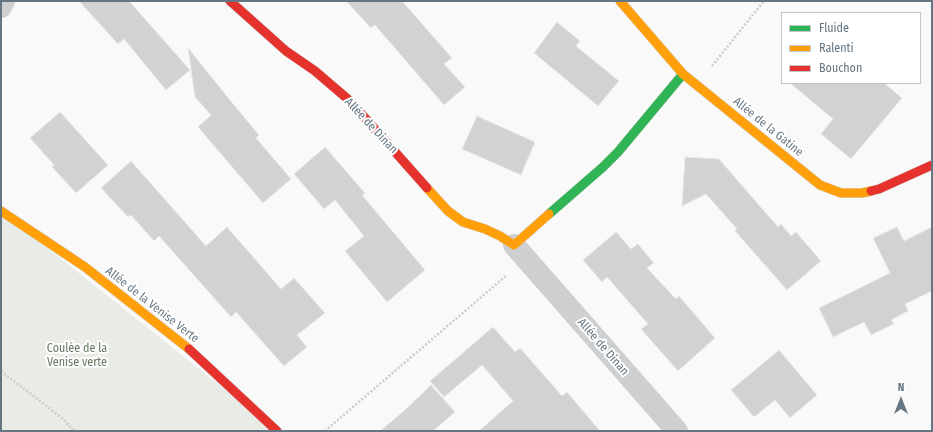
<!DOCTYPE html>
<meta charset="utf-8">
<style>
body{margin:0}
#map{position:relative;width:933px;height:432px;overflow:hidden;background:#f9f9f9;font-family:"Fira Sans Condensed",sans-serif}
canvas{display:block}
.frame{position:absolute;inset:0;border:2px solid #657683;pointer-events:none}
.legend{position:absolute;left:781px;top:12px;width:140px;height:72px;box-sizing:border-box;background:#fff;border:1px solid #c1c8cd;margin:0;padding:5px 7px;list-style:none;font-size:12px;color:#657683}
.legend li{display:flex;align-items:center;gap:8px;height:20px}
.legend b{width:20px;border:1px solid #c1c8cd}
.north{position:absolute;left:881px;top:380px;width:40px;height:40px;-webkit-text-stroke:3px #fff;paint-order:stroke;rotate:0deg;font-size:11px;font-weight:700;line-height:16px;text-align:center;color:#657683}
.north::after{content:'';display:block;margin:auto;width:14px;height:18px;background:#657683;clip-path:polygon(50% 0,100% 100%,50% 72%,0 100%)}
</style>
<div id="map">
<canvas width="933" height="432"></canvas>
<div class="frame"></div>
<ul class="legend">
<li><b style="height:5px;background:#30b455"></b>Fluide</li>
<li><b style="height:5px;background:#ff9f0a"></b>Ralenti</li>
<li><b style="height:5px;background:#e5322d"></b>Bouchon</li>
</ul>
<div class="north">N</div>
</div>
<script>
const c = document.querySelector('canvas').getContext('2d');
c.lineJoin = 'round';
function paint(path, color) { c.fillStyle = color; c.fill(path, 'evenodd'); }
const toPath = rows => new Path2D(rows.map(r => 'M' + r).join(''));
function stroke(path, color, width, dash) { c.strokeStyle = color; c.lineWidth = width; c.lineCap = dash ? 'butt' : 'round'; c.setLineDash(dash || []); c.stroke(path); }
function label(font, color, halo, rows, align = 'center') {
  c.font = font + ' "Fira Sans Condensed",sans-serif'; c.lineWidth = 4; c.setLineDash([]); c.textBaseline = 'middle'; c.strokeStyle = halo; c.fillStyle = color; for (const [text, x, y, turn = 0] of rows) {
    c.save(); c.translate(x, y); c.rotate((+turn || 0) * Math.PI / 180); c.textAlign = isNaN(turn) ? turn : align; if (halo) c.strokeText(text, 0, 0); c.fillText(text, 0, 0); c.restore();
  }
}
paint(toPath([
 [1,211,277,431,1,431]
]), '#e8ebe6');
const building = toPath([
 [79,1,129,1,190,70,166,90,124,39,118,44,79,1],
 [346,1,402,1,452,58,444,64,465,87,444,105,375,25,371,28,346,1],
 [557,22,580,41,576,46,619,81,598,106,534,53,557,22],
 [188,48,234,105,259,135,256,138,291,179,263,203,198,127,211,115,195,97,188,48],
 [790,83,884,83,902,98,851,159,821,134,833,119,790,83],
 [60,112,108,165,76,193,52,167,54,165,30,138,60,112],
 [477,116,535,142,521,175,462,149,477,116],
 [325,147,365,193,362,195,425,270,387,302,345,251,364,236,335,200,324,209,294,174,325,147],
 [685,157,719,159,778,227,781,224,791,236,796,232,821,261,787,290,735,231,737,229,706,194,682,206,685,157],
 [131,161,206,246,227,227,281,289,294,278,325,313,297,335,307,347,284,366,236,312,231,317,159,236,154,241,131,215,128,217,101,188,131,161],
 [897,227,904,241,932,227,932,291,905,304,908,311,891,320,894,324,871,335,864,322,833,337,819,308,890,273,873,238,897,227],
 [616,232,631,249,638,244,654,263,647,268,676,299,679,296,715,338,678,371,641,329,648,324,607,277,602,282,583,260,616,232],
 [493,327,515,352,520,348,562,396,567,392,600,431,479,431,513,401,482,365,444,397,430,381,493,327],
 [779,350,817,395,790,418,775,400,754,417,731,390,779,350],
 [431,385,455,412,433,431,380,431,404,411,431,385]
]);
paint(building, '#d0d2d3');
stroke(building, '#e8e8e8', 1);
const fast = toPath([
 [549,214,603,167,618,152,683,74]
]);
const slow = toPath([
 [620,1,683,74,820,185,841,193,862,193,871,191],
 [427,188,448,211,463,222,485,229,500,236,514,245,549,214],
 [1,211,85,267,189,349]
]);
const jam = toPath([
 [230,1,286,51,315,71,350,101,427,188],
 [871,191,879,189,932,165],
 [189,349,277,431]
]);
stroke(fast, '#d5d6d7', 10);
stroke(slow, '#d5d6d7', 10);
stroke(jam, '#d5d6d7', 10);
stroke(toPath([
 [712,66,764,1],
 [1,371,62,418,74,431],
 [325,431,507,275]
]), '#cbcccd', 2.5, [2, 2]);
stroke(toPath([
 [1,7,4,1],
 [514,245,677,431]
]), '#cecfd0', 22);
stroke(fast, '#30b455', 9);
stroke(slow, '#ff9f0a', 9);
stroke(jam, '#e5322d', 9);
label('12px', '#657683', '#fff', [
 ["Allée de Dinan",371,126,47],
 ["Allée de la Gatine",768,127,39],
 ["Allée de la Venise Verte",152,305,38],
 ["Allée de Dinan",603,347,49]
]);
label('12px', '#687a64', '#fff', [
 ["Coulée de la",77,349],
 ["Venise verte",77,363]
]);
</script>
